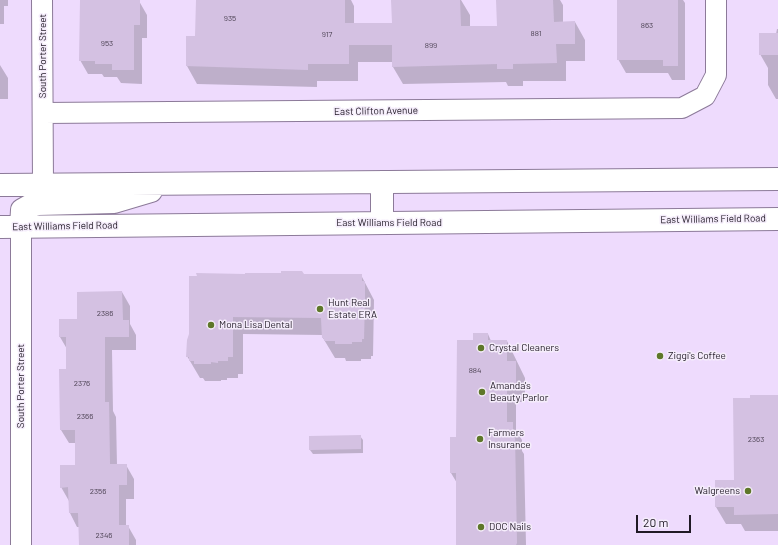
<!DOCTYPE html>
<style>
body{margin:0}
#map{position:relative;width:778px;height:545px;overflow:hidden;background:#eedbfd;font-family:Barlow,sans-serif}
canvas{display:block}
.scale{position:absolute;left:636px;top:515px;width:55px;height:18px;box-sizing:border-box;border:2px solid #201925;border-top:0;padding-left:5px;font-size:12px;line-height:14px;white-space:nowrap;color:#201925;-webkit-text-stroke:3px #f5edfb;paint-order:stroke}
</style>
<div id="map">
<canvas width="778" height="545"></canvas>
<div class="scale">20 m</div>
</div>
<script>
const c = document.querySelector('canvas').getContext('2d');
c.lineJoin = 'round';
function paint(path, color) { c.fillStyle = color; c.fill(path, 'evenodd'); }
const toPath = rows => new Path2D(rows.map(r => 'M' + r).join(''));
function stroke(path, color, width, dash) { c.strokeStyle = color; c.lineWidth = width; c.lineCap = dash ? 'butt' : 'round'; c.setLineDash(dash || []); c.stroke(path); }
function label(font, color, halo, rows, align = 'center') {
  c.font = font + ' Barlow,sans-serif'; c.lineWidth = 3; c.setLineDash([]); c.textBaseline = 'middle'; c.strokeStyle = halo; c.fillStyle = color; for (const [text, x, y, turn = 0] of rows) {
    c.save(); c.translate(x, y); c.rotate((+turn || 0) * Math.PI / 180); c.textAlign = isNaN(turn) ? turn : align; if (halo) c.strokeText(text, 0, 0); c.fillText(text, 0, 0); c.restore();
  }
}
paint(toPath([
 [0,0,8,0,8,6,4,6,4,24,0,24],
 [244,0,351,0,354,6,354,24,393,24,392,0,461,0,470,15,470,27,498,27,497,0,560,0,563,5,563,22,575,22,585,40,585,61,566,61,566,81,523,81,523,86,508,86,506,82,403,84,393,67,393,62,358,62,358,81,317,81,317,87,197,84,187,66,187,37,196,37],
 [618,0,683,0,685,3,685,80,672,80,668,73,626,73,618,59],
 [139,1,147,15,147,38,142,38,142,84,121,83,117,77,104,77,102,74,88,74,80,60],
 [777,29,778,29,778,99,776,99,768,85,768,68,760,54,776,34],
 [0,65,8,78,8,99,0,99,0,131],
 [303,275,361,275,374,300,373,356,371,356,371,359,361,359,361,361,346,361,345,358,335,358,323,338,323,335,243,334,243,374,238,374,238,378,227,378,227,380,221,380,221,381,205,381,203,378,200,378,187,356,188,340],
 [122,292,130,306,130,324,136,335,136,350,112,350,113,411,116,417,117,465,126,465,134,479,134,499,126,499,126,526,128,526,136,540,136,545,80,545,79,527,77,527,70,513,69,501,61,487,76,466,76,443,69,443,61,430,67,370,67,349,60,337,78,320],
 [488,334,491,341,507,341,525,378,525,402,516,402,516,430,522,440,522,451,524,454,526,545,457,545,457,483,451,473,451,438,457,438,474,341],
 [778,396,778,531,745,531,741,524,726,524,716,507,735,481,751,399],
 [360,436,363,440,363,453,313,454,310,450]
]), '#0003');
paint(toPath([
 [80,0,140,0,140,25,134,25,134,70,112,70,112,64,95,64,95,61,79,61],
 [196,0,345,0,345,23,392,23,391,0,460,0,461,26,497,26,496,0,553,0,554,22,575,21,575,44,556,44,557,63,513,64,513,69,497,69,497,64,392,67,392,45,349,45,349,64,308,64,308,70,186,66,186,36,195,36],
 [617,0,678,0,678,66,663,66,663,60,617,60],
 [759,33,778,33,778,55,759,55],
 [281,271,302,271,304,274,362,274,362,281,365,281,365,298,364,339,362,339,362,342,352,342,352,344,335,344,335,341,324,341,324,338,322,338,321,318,233,317,233,357,228,357,228,361,218,361,218,363,211,362,211,364,194,364,194,361,189,361,189,357,186,357,187,340,189,334,189,276,197,276,196,273,245,274,245,273,281,273],
 [122,291,123,320,129,320,129,337,105,337,105,402,109,402,110,464,127,464,127,485,119,485,119,525,129,525,129,545,79,545,78,513,69,513,68,487,60,488,60,465,75,465,75,430,60,430,59,369,66,369,66,337,59,337,59,319,77,319,77,292],
 [473,333,488,333,488,340,507,340,507,361,516,361,516,386,507,386,507,422,513,422,513,437,515,437,517,543,516,545,456,545,456,473,450,473,450,437,456,437,457,340,473,340],
 [750,395,778,395,778,514,734,515,734,507,715,507,715,480,734,480,733,398,750,398],
 [361,435,361,449,309,450,309,436]
]), '#d4c1e2');
const minor = toPath([
 [42,0,43,184],
 [43,113,682,108,705,96,716,75,716,0],
 [21,227,21,545]
]);
const secondary = toPath([
 [382,182,382,223],
 [0,185,778,179],
 [0,227,778,219],
 [21,227,22,210,29,206,38,204,114,202,151,191]
]);
stroke(minor, '#8c7a99', 22);
stroke(secondary, '#8c7a99', 24);
stroke(minor, '#fff', 20);
stroke(secondary, '#fff', 22);
for (const [x, y, r, color] of [
 [320,309,4,"#5e7729"],
 [211,325,4,"#5e7729"],
 [481,348,4,"#5e7729"],
 [660,356,4,"#5e7729"],
 [482,392,4,"#5e7729"],
 [480,439,4,"#5e7729"],
 [748,491,4,"#5e7729"],
 [481,527,4,"#5e7729"]
]) { const dot = new Path2D(); dot.arc(x, y, r, 0, 2 * Math.PI); c.fillStyle = color; c.fill(dot); stroke(dot, '#f5edfb', 1.5); }
label('8px', '#4d4354', null, [
 ["935",230,18],
 ["863",647,25],
 ["881",536,33],
 ["917",327,34],
 ["953",107,43],
 ["899",431,45],
 ["2386",105,313],
 ["884",475,370],
 ["2376",82,383],
 ["2366",85,416],
 ["2363",756,439],
 ["2356",98,491],
 ["2346",104,535]
]);
label('10px', '#201925', '#f5edfb', [
 ["South Porter Street",43,56,-90],
 ["East Clifton Avenue",376,111,-1],
 ["East Williams Field Road",713,219,-1],
 ["East Williams Field Road",389,223],
 ["East Williams Field Road",65,226,-1],
 ["South Porter Street",21,386,-90]
]);
label('10px', '#201925', '#f5edfb', [
 ["Hunt Real",328,303],
 ["Estate ERA",328,315],
 ["Mona Lisa Dental",219,325],
 ["Crystal Cleaners",489,348],
 ["Ziggi's Coffee",668,356],
 ["Amanda's",490,386],
 ["Beauty Parlor",490,398],
 ["Farmers",488,433],
 ["Insurance",488,445],
 ["Walgreens",740,491,"right"],
 ["DOC Nails",489,527]
], 'left');
</script>
